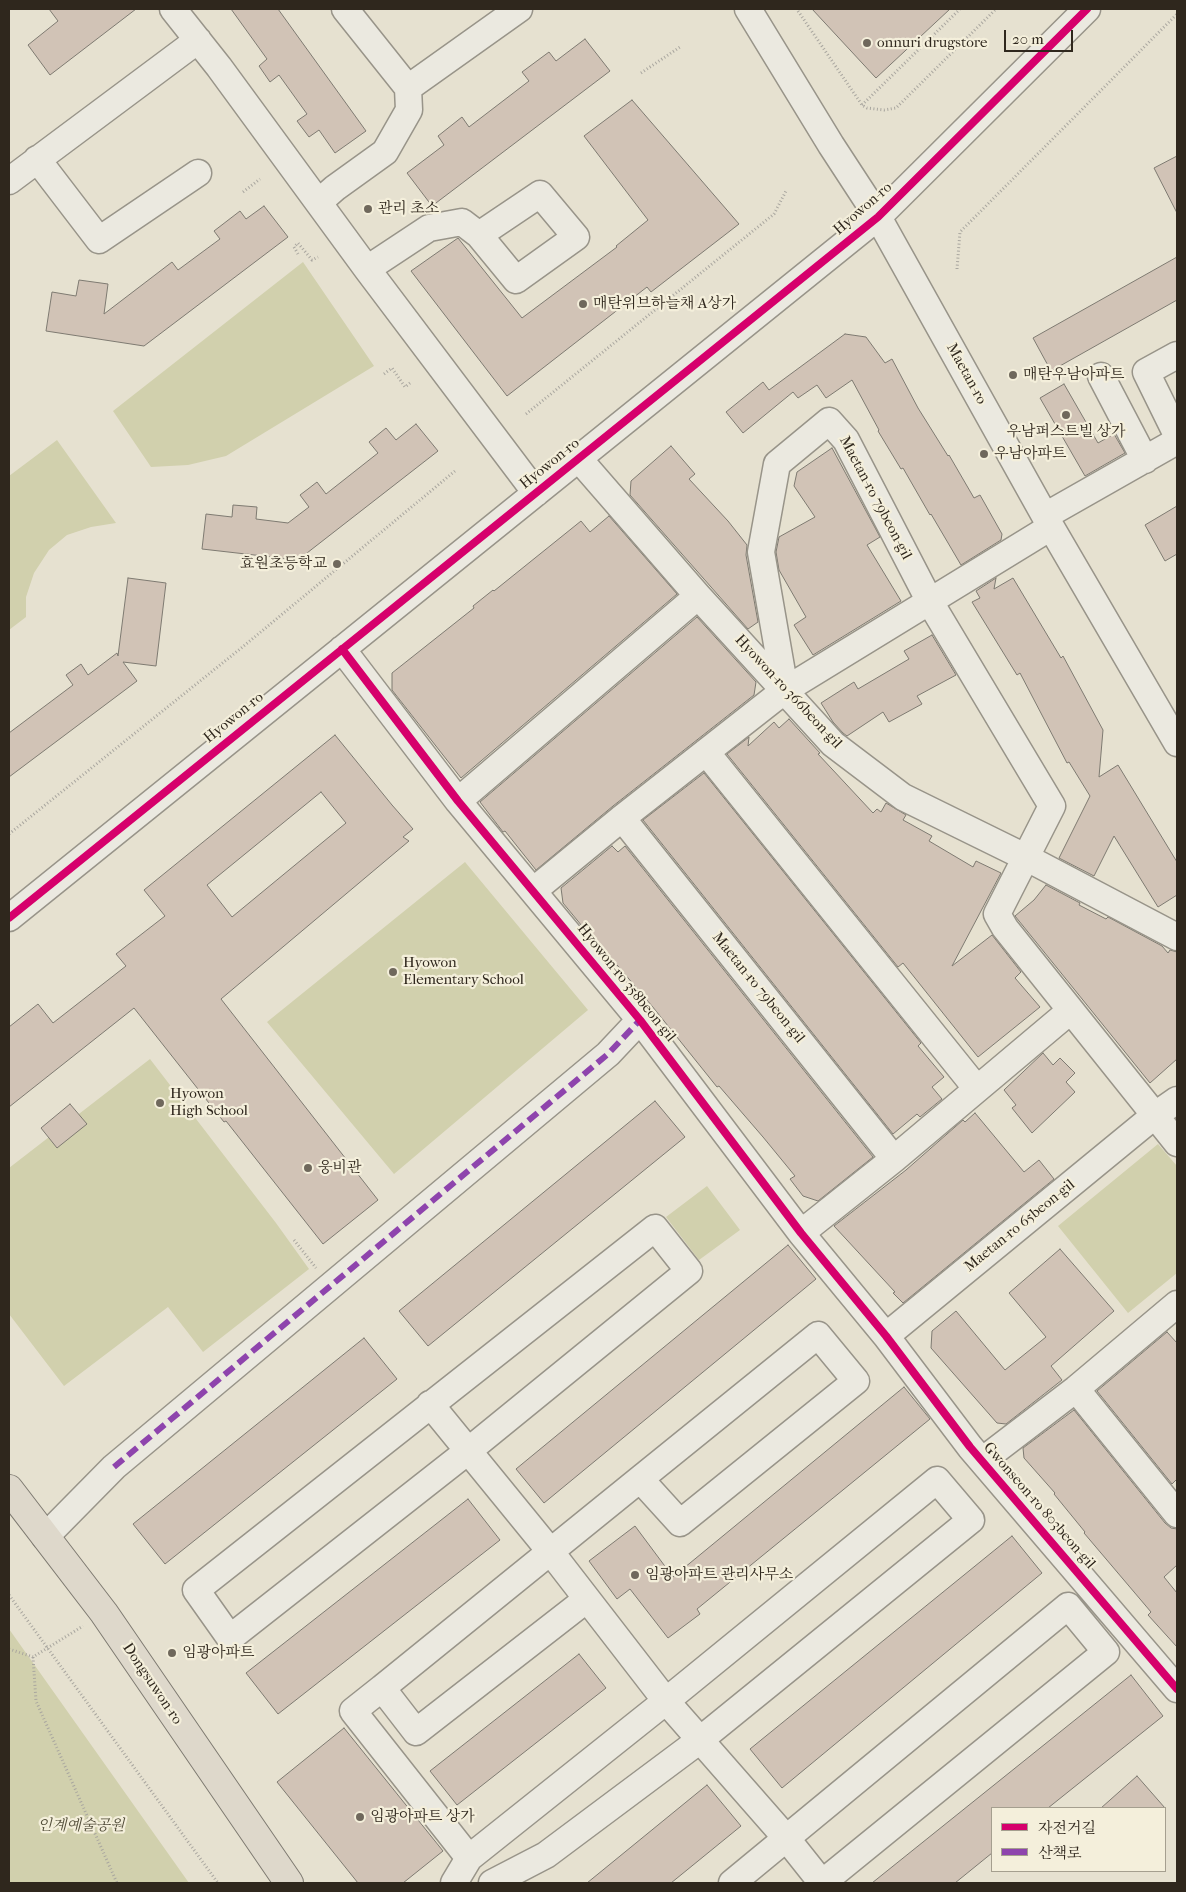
<!DOCTYPE html>
<meta charset="utf-8">
<style>
body{margin:0}
#map{position:relative;width:1186px;height:1892px;overflow:hidden;background:#e6e1d0;font-family:"IM FELL French Canon","Noto Serif KR",serif}
canvas{display:block}
.frame{position:absolute;inset:0;border:10px solid #2f271d;pointer-events:none}
.legend{position:absolute;left:991px;top:1807px;width:175px;height:65px;box-sizing:border-box;background:#f4efdb;border:1px solid #a59f8f;margin:0;padding:6px 9px;list-style:none;font-size:15px;color:#2f271d}
.legend li{display:flex;align-items:center;gap:10px;height:25px}
.legend b{width:25px;border:1px solid #a59f8f}
.scale{position:absolute;left:1004px;top:30px;width:69px;height:22px;box-sizing:border-box;border:2px solid #2f271d;border-top:0;padding-left:6px;font-size:15px;line-height:18px;white-space:nowrap;color:#2f271d;-webkit-text-stroke:4px #f4efdb;paint-order:stroke}
</style>
<div id="map">
<canvas width="1186" height="1892"></canvas>
<div class="frame"></div>
<ul class="legend">
<li><b style="height:6px;background:#d6006c"></b>자전거길</li>
<li><b style="height:6px;background:#8e44ad"></b>산책로</li>
</ul>
<div class="scale">20 m</div>
</div>
<script>
const c = document.querySelector('canvas').getContext('2d');
c.lineJoin = 'round';
function paint(path, color) { c.fillStyle = color; c.fill(path, 'evenodd'); }
const toPath = rows => new Path2D(rows.map(r => 'M' + r).join(''));
function stroke(path, color, width, dash) { c.strokeStyle = color; c.lineWidth = width; c.lineCap = dash ? 'butt' : 'round'; c.setLineDash(dash || []); c.stroke(path); }
function label(font, color, halo, rows, align = 'center') {
  c.font = font + ' "IM FELL French Canon","Noto Serif KR",serif'; c.lineWidth = 4.5; c.setLineDash([]); c.textBaseline = 'middle'; c.strokeStyle = halo; c.fillStyle = color; for (const [text, x, y, turn = 0] of rows) {
    c.save(); c.translate(x, y); c.rotate((+turn || 0) * Math.PI / 180); c.textAlign = isNaN(turn) ? turn : align; if (halo) c.strokeText(text, 0, 0); c.fillText(text, 0, 0); c.restore();
  }
}
paint(toPath([
 [303,262,374,366,226,456,188,465,151,467,113,411],
 [57,440,116,523,91,527,67,535,49,550,34,573,26,597,26,617,9,630,9,476],
 [465,862,588,1010,394,1174,267,1022],
 [150,1059,276,1223,309,1269,203,1352,168,1307,64,1386,9,1314,9,1168],
 [1158,1144,1177,1166,1177,1273,1128,1313,1058,1226],
 [707,1186,740,1230,699,1260,666,1217],
 [9,1629,189,1883,9,1883]
]), '#d1d0ad');
const building = toPath([
 [49,9,136,9,50,75,28,45,58,21,49,9],
 [231,9,278,9,366,131,335,153,319,130,309,137,297,121,307,114,279,75,270,82,259,66,267,59,231,9],
 [812,9,950,9,876,78,812,9],
 [585,39,610,71,432,206,407,173,444,145,438,136,462,117,469,127,529,81,522,72,549,52,556,61,585,39],
 [632,100,739,224,651,292,647,287,507,396,411,271,458,238,522,318,617,247,616,246,648,220,584,136,632,100],
 [1177,156,1177,213,1154,168,1177,156],
 [264,206,288,237,144,346,46,331,52,292,76,296,79,280,108,284,104,314,172,262,178,270,220,239,214,231,240,211,246,219,264,206],
 [1177,257,1177,300,1051,371,1033,338,1177,257],
 [845,334,866,337,885,363,892,359,918,408,948,456,949,455,974,498,980,495,1002,534,1001,540,961,565,931,514,930,515,903,468,901,469,878,431,879,430,852,380,826,398,817,385,798,398,793,392,743,433,726,412,763,382,769,390,845,334],
 [1064,384,1098,443,1114,434,1125,453,1085,476,1040,398,1064,384],
 [416,424,438,451,298,560,202,549,206,514,232,517,233,505,257,507,256,519,288,523,309,507,300,495,308,489,317,482,326,494,378,453,369,442,386,428,396,440,416,424],
 [671,446,695,474,689,479,728,521,747,545,746,555,758,622,748,629,630,495,631,481,671,446],
 [832,448,880,537,867,545,901,601,813,655,794,625,806,617,779,570,776,552,779,537,815,517,794,486,797,472,832,448],
 [1177,506,1177,554,1165,561,1145,525,1177,506],
 [609,516,677,594,461,778,392,690,392,673,474,608,473,606,493,590,494,591,581,521,590,532,609,516],
 [128,578,166,583,156,666,123,662,137,681,9,777,9,733,73,685,66,675,81,664,88,675,117,653,118,656,128,578],
 [996,578,994,589,1013,578,1061,658,1063,656,1103,730,1099,777,1118,765,1177,862,1177,895,1158,907,1114,836,1094,876,1059,858,1090,796,1069,762,1067,763,1020,673,1017,675,972,602,980,598,976,591,996,578],
 [697,617,756,682,754,695,613,806,536,870,505,831,503,832,480,802,697,617],
 [932,635,956,675,917,696,922,704,889,722,883,712,847,736,843,733,833,722,821,703,854,682,858,689,909,659,904,651,932,635],
 [789,719,820,753,818,754,873,813,877,809,881,812,886,803,906,815,903,820,932,836,929,841,973,867,976,861,1001,873,952,966,992,935,1021,972,1015,978,1040,1007,978,1057,903,963,898,967,727,754,749,737,748,746,774,722,779,728,789,719],
 [335,735,392,805,413,829,403,837,409,841,221,999,378,1200,323,1244,226,1121,224,1122,134,1008,9,1107,9,1027,38,1004,53,1023,126,966,116,954,165,916,144,890,335,735],
 [321,792,346,823,232,917,207,885,321,792],
 [704,773,921,1043,918,1046,944,1077,932,1087,942,1099,920,1117,917,1114,893,1134,643,820,704,773],
 [612,846,618,852,625,846,873,1157,818,1201,803,1196,790,1179,795,1176,763,1137,719,1086,717,1087,652,1006,617,965,615,966,563,903,561,888,612,846],
 [1046,885,1080,903,1079,905,1106,919,1108,917,1162,946,1168,953,1170,950,1177,952,1177,1059,1150,1083,1015,916,1034,900,1046,885],
 [1043,1053,1053,1065,1060,1058,1075,1073,1066,1082,1075,1092,1032,1133,1012,1108,1016,1105,1004,1090,1043,1053],
 [655,1101,685,1137,428,1346,399,1311,655,1101],
 [70,1104,87,1124,57,1148,41,1128,70,1104],
 [975,1113,1024,1172,1039,1160,1054,1179,903,1303,893,1293,895,1292,834,1226,906,1170,963,1120,965,1122,975,1113],
 [788,1245,816,1279,544,1503,516,1469,788,1245],
 [1060,1249,1114,1311,1051,1366,1062,1380,1006,1424,997,1423,931,1348,932,1331,956,1311,1005,1370,1046,1337,1009,1293,1060,1249],
 [1167,1332,1177,1343,1177,1479,1172,1484,1097,1391,1167,1332],
 [364,1338,397,1379,165,1564,133,1524,364,1338],
 [904,1387,930,1419,697,1609,700,1614,668,1638,630,1589,617,1599,589,1561,635,1526,673,1577,904,1387],
 [1074,1410,1165,1523,1171,1528,1177,1529,1177,1565,1164,1577,1177,1593,1177,1647,1148,1615,1151,1612,1084,1533,1085,1532,1054,1494,1055,1493,1024,1458,1023,1448,1074,1410],
 [468,1499,500,1540,278,1714,246,1673,468,1499],
 [1012,1536,1042,1573,782,1788,750,1749,1012,1536],
 [579,1654,606,1688,457,1805,430,1771,579,1654],
 [1131,1675,1163,1716,1048,1808,992,1808,992,1853,955,1883,872,1883,1131,1675],
 [344,1728,443,1851,403,1883,358,1883,277,1782,344,1728],
 [1137,1776,1165,1808,1101,1808,1137,1776],
 [707,1785,741,1826,671,1883,587,1883,707,1785]
]);
paint(building, '#d1c3b6');
stroke(building, '#7e7a71', 1);
const minor = toPath([
 [173,9,219,67,367,269,536,493],
 [748,9,831,145,878,217,1051,527,1177,743],
 [408,88,519,9],
 [37,159,99,240,198,173],
 [9,181,198,40],
 [319,202,335,188,385,152,409,110,408,88,345,9],
 [367,269,429,228,462,222,479,235,516,280,576,237,540,194,479,235],
 [1177,355,1146,372,1177,435],
 [1101,376,1145,460],
 [578,458,698,596,833,744,903,797,1027,858,1177,937],
 [1045,516,1177,441],
 [342,649,458,801,640,1020,801,1233,886,1336,970,1447,1177,1689],
 [785,690,761,552,777,464,829,421,846,440,930,602,1052,806,997,914,1005,928,1177,1143],
 [706,752,977,1089],
 [458,801,698,596],
 [622,818,894,1159],
 [533,891,622,818,785,690,1051,527],
 [9,918,878,217,1087,9],
 [655,1228,689,1271,468,1451,230,1638,196,1590,655,1228],
 [801,1233,894,1159,1070,1011],
 [886,1336,1154,1116,1177,1100],
 [1076,1389,1177,1514],
 [430,1404,550,1551,666,1701,787,1839,822,1883],
 [983,1460,1076,1389,1177,1304],
 [45,1537,114,1467,608,1054,640,1020],
 [587,1599,416,1732,382,1688,640,1479,680,1523,856,1381,818,1335,640,1479],
 [382,1688,353,1711,469,1858],
 [454,1883,469,1858,666,1701,937,1480,971,1520,700,1740,546,1855,492,1883],
 [732,1883,1068,1606,1106,1652,822,1883]
]);
const major = toPath([
 [9,1489,104,1613,289,1883]
]);
stroke(minor, '#989489', 29);
stroke(major, '#7e7a71', 30);
stroke(toPath([
 [798,11,862,105,867,108,884,110,896,108,996,9],
 [641,73,680,47],
 [862,105,960,9],
 [243,192,260,179],
 [298,254,294,247,298,243,312,260,318,257],
 [957,269,960,232,1177,14],
 [384,374,392,368,405,387,410,383],
 [526,414,774,214,786,191],
 [9,834,245,645,455,471],
 [294,1240,316,1268],
 [9,1595,218,1883],
 [9,1649,33,1657,83,1626],
 [33,1657,36,1701,117,1883]
]), '#a9a69f', 3, [1, 2.5]);
stroke(minor, '#ebe9e0', 26);
stroke(major, '#ded8cb', 28);
stroke(toPath([
 [114,1467,608,1054,640,1020]
]), '#8e44ad', 6, [12, 6]);
stroke(toPath([
 [342,649,458,801,640,1020,801,1233,886,1336,970,1447,1177,1689],
 [9,918,878,217,1087,9]
]), '#d6006c', 8);
for (const [x, y, r, color] of [
 [867,43,5,"#6f685c"],
 [368,209,5,"#6f685c"],
 [583,304,5,"#6f685c"],
 [1013,375,5,"#6f685c"],
 [1066,415,5,"#6f685c"],
 [984,454,5,"#6f685c"],
 [337,564,5,"#6f685c"],
 [393,972,5,"#6f685c"],
 [160,1103,5,"#6f685c"],
 [308,1168,5,"#6f685c"],
 [635,1575,5,"#6f685c"],
 [172,1653,5,"#6f685c"],
 [360,1817,5,"#6f685c"]
]) { const dot = new Path2D(); dot.arc(x, y, r, 0, 2 * Math.PI); c.fillStyle = color; c.fill(dot); stroke(dot, '#f4efdb', 2); }
label('15px', '#2f271d', '#f4efdb', [
 ["onnuri drugstore",877,43],
 ["관리 초소",378,209],
 ["매탄위브하늘채 A상가",593,304],
 ["매탄우남아파트",1023,375],
 ["우남퍼스트빌 상가",1066,432,"center"],
 ["우남아파트",994,454],
 ["효원초등학교",327,564,"right"],
 ["Hyowon",403,963],
 ["Elementary School",403,980],
 ["Hyowon",170,1094],
 ["High School",170,1111],
 ["웅비관",318,1168],
 ["임광아파트 관리사무소",645,1575],
 ["임광아파트",182,1653],
 ["임광아파트 상가",370,1817]
], 'left');
label('15px', '#2f271d', '#f4efdb', [
 ["Hyowon-ro",863,209,-41],
 ["Maetan-ro",966,374,61],
 ["Hyowon-ro",550,464,-39],
 ["Maetan-ro 79beon-gil",875,498,62],
 ["Hyowon-ro 366beon-gil",788,692,47],
 ["Hyowon-ro",234,718,-39],
 ["Hyowon-ro 358beon-gil",626,983,51],
 ["Maetan-ro 79beon-gil",758,988,51],
 ["Maetan-ro 65beon-gil",1020,1226,-39],
 ["Gwonseon-ro 803beon-gil",1039,1506,49],
 ["Dongsuwon-ro",152,1684,56]
]);
label('italic 15px', '#534e3a', '#f4efdb', [
 ["인계예술공원",81,1826]
]);
</script>
